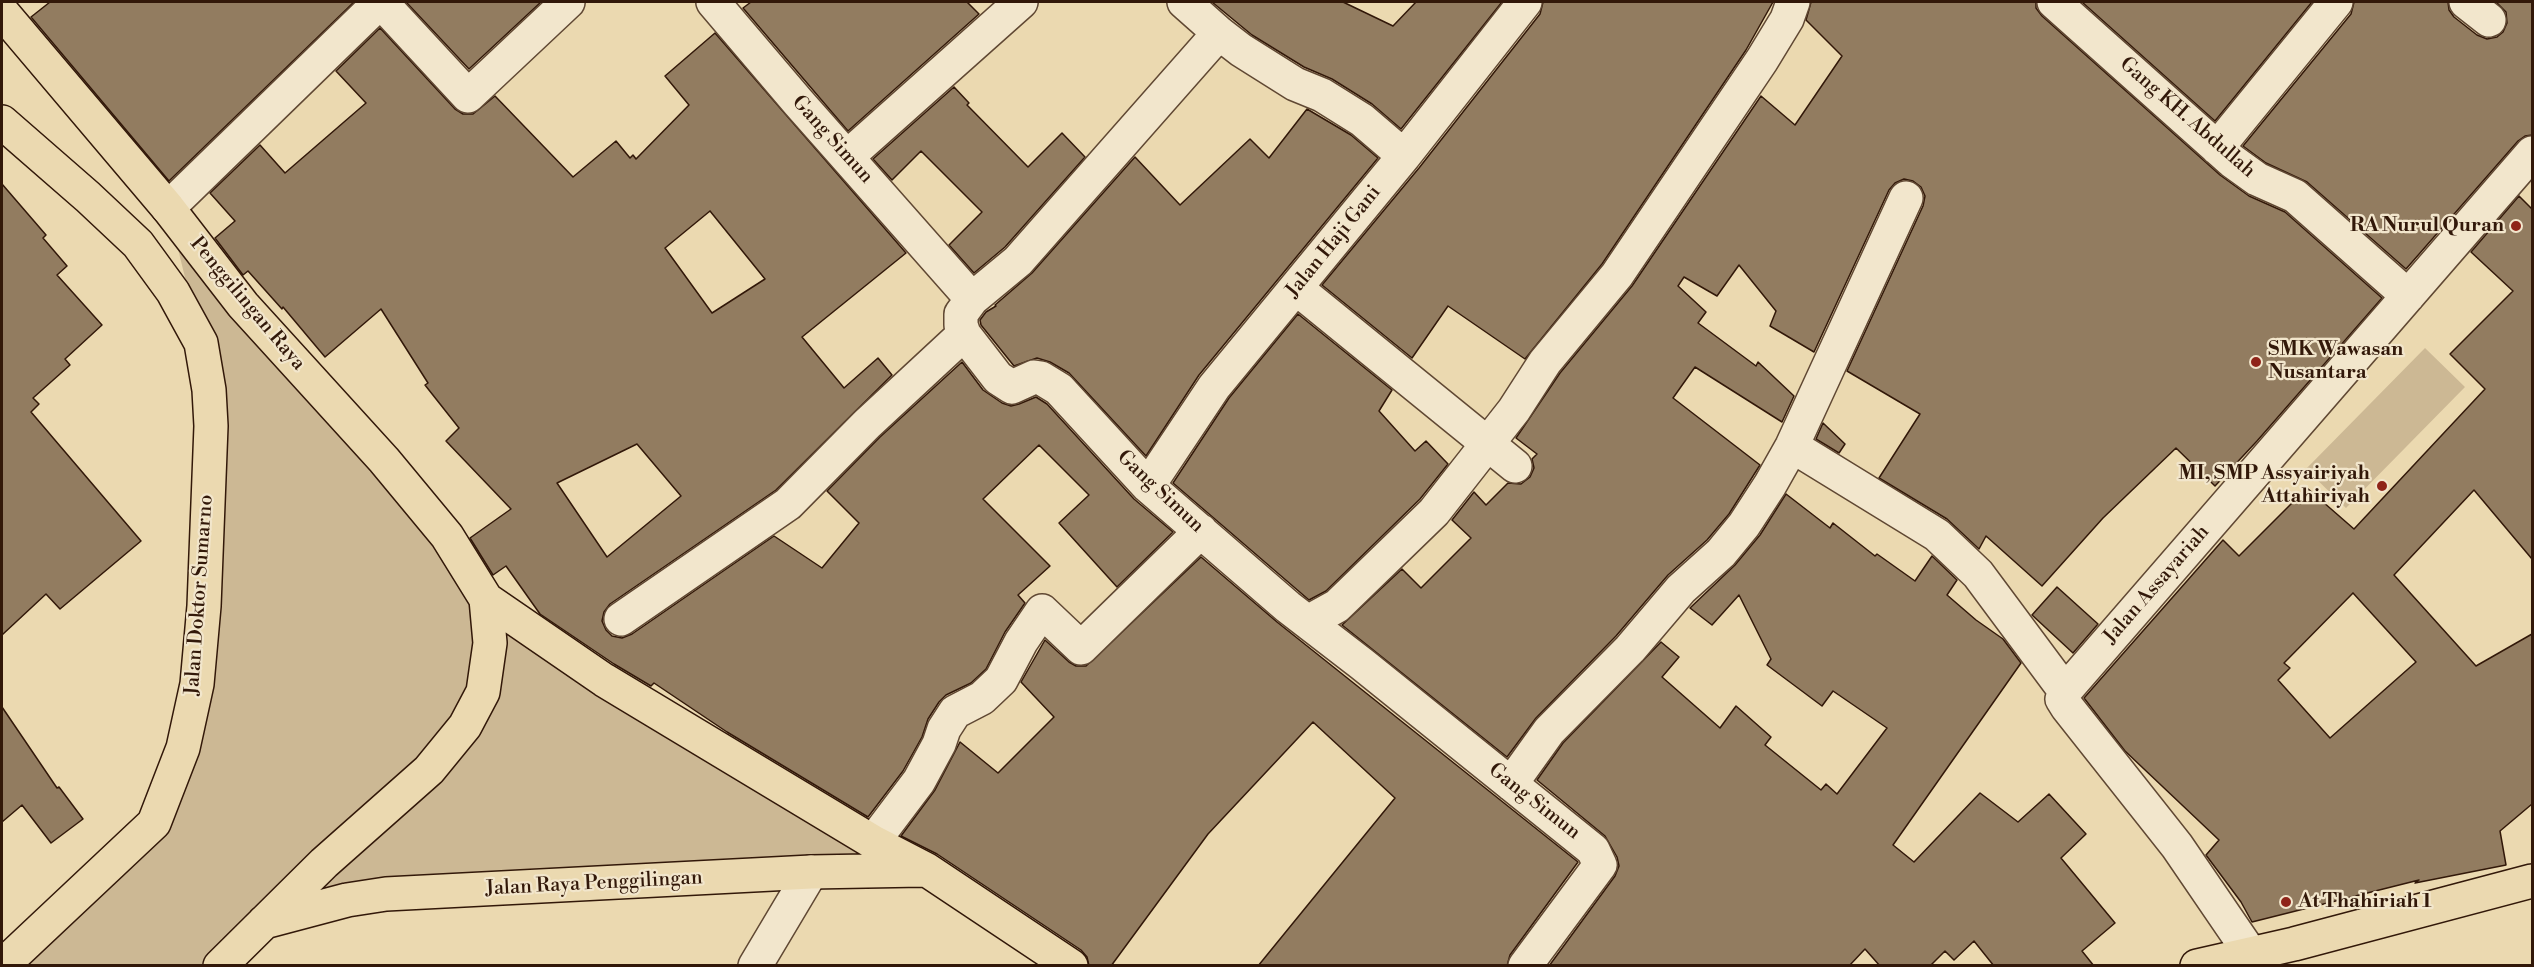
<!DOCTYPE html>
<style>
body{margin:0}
#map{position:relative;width:2534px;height:967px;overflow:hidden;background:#ebd9b0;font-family:"Libre Bodoni",serif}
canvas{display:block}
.frame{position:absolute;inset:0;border:3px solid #321809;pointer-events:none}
</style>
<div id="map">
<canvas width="2534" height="967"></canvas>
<div class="frame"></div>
</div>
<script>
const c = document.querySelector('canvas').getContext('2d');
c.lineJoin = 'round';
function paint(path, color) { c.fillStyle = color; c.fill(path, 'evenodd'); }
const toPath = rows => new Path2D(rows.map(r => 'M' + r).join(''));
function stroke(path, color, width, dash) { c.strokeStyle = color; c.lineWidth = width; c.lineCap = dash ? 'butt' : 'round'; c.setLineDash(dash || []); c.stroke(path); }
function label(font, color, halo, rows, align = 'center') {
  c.font = font + ' "Libre Bodoni",serif'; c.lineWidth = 4.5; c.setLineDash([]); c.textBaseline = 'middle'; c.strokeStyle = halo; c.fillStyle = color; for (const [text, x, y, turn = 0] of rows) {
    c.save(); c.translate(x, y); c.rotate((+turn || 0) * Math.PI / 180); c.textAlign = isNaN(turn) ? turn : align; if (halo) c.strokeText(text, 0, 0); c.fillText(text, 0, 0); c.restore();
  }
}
paint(toPath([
 [168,208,486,599,927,870,513,888,264,922,220,965,2,966,154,823,183,747,201,343],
 [2425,348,2465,387,2346,508,2306,469]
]), '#ccb894');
const building = toPath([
 [50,2,354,2,169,181,31,17,50,2],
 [406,2,541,2,469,69,406,2],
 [751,2,967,2,979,14,848,131,743,8,751,2],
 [1212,2,1343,2,1393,26,1416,2,1502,2,1401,129,1372,104,1332,79,1304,67,1252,35,1212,2],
 [1543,2,1773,2,1746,50,1602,264,1525,359,1448,306,1412,358,1322,285,1419,168,1540,14,1543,2],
 [1811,2,2036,2,2036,8,2042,16,2220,175,2249,196,2285,212,2382,298,2257,441,2215,486,2176,448,2103,518,2042,586,1986,536,1979,549,1947,519,1879,478,1920,414,1847,371,1923,206,1925,196,1921,187,1913,181,1904,179,1895,183,1889,190,1814,352,1770,326,1776,311,1739,265,1717,296,1684,277,1678,286,1706,312,1698,323,1756,366,1758,362,1794,396,1782,422,1695,367,1673,398,1760,465,1729,514,1707,540,1668,575,1616,636,1536,718,1507,757,1342,625,1402,569,1421,588,1471,538,1452,520,1474,492,1486,505,1508,483,1521,484,1530,477,1534,468,1532,459,1537,454,1516,438,1560,373,1632,286,1761,96,1795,125,1842,56,1806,20,1811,2],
 [2082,2,2312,2,2215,121,2082,2],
 [2354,2,2448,2,2449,10,2454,17,2477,35,2487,39,2497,37,2503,32,2507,23,2506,12,2496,2,2532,2,2532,135,2525,136,2518,141,2406,269,2307,182,2266,163,2243,146,2351,14,2354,2],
 [380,28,455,109,463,114,473,114,495,96,573,177,616,141,630,158,633,155,636,159,689,105,665,76,715,33,906,253,802,337,844,388,878,358,892,375,776,490,610,604,604,612,602,621,606,630,612,636,622,638,632,634,774,536,822,568,859,523,827,491,880,437,962,362,983,390,1002,403,1011,406,1019,404,1036,397,1047,404,1134,499,1173,532,1117,587,1059,523,1089,495,1039,445,983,499,1050,566,1018,595,1025,603,1005,632,986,669,971,683,946,695,939,702,928,719,922,737,903,771,868,817,727,732,654,683,651,686,614,664,540,614,506,566,493,575,470,538,511,509,446,441,459,428,425,385,428,383,381,309,325,357,283,307,282,309,248,271,243,275,215,238,235,221,210,193,260,145,285,173,366,103,336,71,380,28],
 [710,211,765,279,712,313,665,248,710,211],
 [637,444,681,496,607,557,557,483,637,444],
 [954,87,969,103,967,105,1028,167,1062,133,1085,157,1005,247,974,273,949,245,982,212,921,151,892,180,873,159,954,87],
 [1307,109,1351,135,1378,158,1199,375,1146,456,1069,373,1050,362,1037,358,1014,366,981,325,980,320,986,312,996,306,995,305,1032,273,1135,157,1180,205,1250,139,1269,158,1307,109],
 [2,184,46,235,43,238,67,266,57,275,102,325,65,359,70,365,33,398,39,404,31,412,141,541,60,609,46,594,2,635,2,184],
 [2519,196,2532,209,2532,559,2474,490,2394,575,2476,666,2532,634,2532,804,2500,831,2506,865,2415,883,2419,880,2252,922,2241,902,2206,855,2219,840,2125,751,2084,698,2223,540,2239,556,2307,488,2354,529,2485,389,2450,354,2513,291,2471,252,2519,196],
 [2353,593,2416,662,2330,738,2278,680,2290,668,2284,663,2353,593],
 [1298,314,1392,390,1379,411,1415,451,1426,441,1448,464,1420,499,1326,591,1309,600,1173,483,1229,398,1298,314],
 [1823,423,1845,444,1839,453,1816,439,1823,423],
 [1786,494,1830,528,1833,523,1875,556,1877,554,1915,581,1932,556,1957,580,1947,595,1976,620,2003,639,2021,663,1893,845,1914,862,1980,793,2018,822,2049,794,2086,834,2061,858,2115,923,2082,951,2094,966,1994,966,1974,941,1954,960,1945,951,1930,966,1880,966,1865,949,1849,966,1549,966,1615,876,1619,866,1617,857,1605,836,1537,780,1563,743,1661,642,1679,657,1662,677,1720,728,1736,706,1771,737,1765,745,1821,790,1826,784,1837,794,1887,728,1833,691,1822,706,1767,665,1771,659,1739,595,1712,625,1690,608,1735,565,1760,535,1786,494],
 [1201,557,1277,622,1578,862,1510,955,1507,966,1258,966,1395,798,1313,722,1208,834,1111,966,1089,966,1087,957,1081,950,937,854,901,836,935,790,960,742,998,773,1054,717,1021,682,1045,640,1069,662,1076,666,1086,666,1201,557],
 [2057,587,2098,624,2073,653,2032,615,2057,587],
 [2,707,57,788,59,787,83,819,51,843,22,805,2,822,2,707]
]);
paint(building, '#927c60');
stroke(building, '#321809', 1.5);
const minor = toPath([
 [381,2,468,96,568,2],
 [713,2,798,102,972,299,961,314,961,325,964,334,998,378,1012,387,1034,377,1041,378,1059,389,1148,486,1288,607,1362,664,1593,850,1600,865,1525,966],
 [1184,2,1219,33,1241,50,1295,84,1322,95,1362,120,1404,156],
 [2054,2,2232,161,2257,179,2295,196,2408,296],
 [2466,2,2489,20],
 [2217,148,2336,2],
 [847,157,1021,2],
 [168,208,380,2],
 [1296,288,1515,466],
 [972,299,1018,261,1219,33],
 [1792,446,1937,535,1978,574,2065,691],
 [1148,486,1214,387,1404,156,1525,2],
 [621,619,788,504,867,424,964,334],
 [1308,622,1337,606,1434,512,1514,410,1545,362,1617,275,1762,60,1787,19,1793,2],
 [1511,784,1549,731,1630,649,1681,589,1721,553,1744,525,1770,485,1792,446,1906,198],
 [873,842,919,781,939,744,944,729,955,712,982,698,1001,680,1021,642,1042,611,1081,648,1201,531],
 [755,966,811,872],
 [2259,966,2177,846,2067,707,2062,699,2065,691,2532,153]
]);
const major = toPath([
 [2,12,168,208,243,305,384,460,447,536,486,599,604,680,873,842,927,870,1071,966],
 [2,122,88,197,138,244,173,292,201,343,209,390,211,426,204,606,197,684,183,748,154,823,2,966],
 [264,922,347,900,386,894,811,872,922,870],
 [220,966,324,863,429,770,465,726,483,692,490,643,486,599],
 [2197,966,2294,944,2532,881]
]);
stroke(minor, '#604833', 36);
stroke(major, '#321809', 36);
stroke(minor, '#f2e6cc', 33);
stroke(major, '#ebd9b0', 33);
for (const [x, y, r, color] of [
 [2516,226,6,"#8f2418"],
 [2256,362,6,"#8f2418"],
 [2382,486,6,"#8f2418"],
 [2286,902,6,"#8f2418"]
]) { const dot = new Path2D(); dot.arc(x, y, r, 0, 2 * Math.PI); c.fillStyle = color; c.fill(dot); stroke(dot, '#f2e6cc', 2); }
label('20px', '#321809', '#f2e6cc', [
 ["Gang KH. Abdullah",2187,118,41],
 ["Gang Simun",832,140,48],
 ["Jalan Haji Gani",1334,242,-51],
 ["Penggilingan Raya",247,304,50],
 ["Gang Simun",1160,492,43],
 ["Jalan Assayariah",2157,585,-49],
 ["Jalan Doktor Sumarno",200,595,-86],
 ["Gang Simun",1534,802,38],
 ["Jalan Raya Penggilingan",594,884,-3]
]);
label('bold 20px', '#321809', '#f2e6cc', [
 ["RA Nurul Quran",2504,226],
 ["SMK Wawasan",2268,350,"left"],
 ["Nusantara",2268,373,"left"],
 ["MI, SMP Assyairiyah",2370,474],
 ["Attahiriyah",2370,497],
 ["At Thahiriah 1",2298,902,"left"]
], 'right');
</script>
